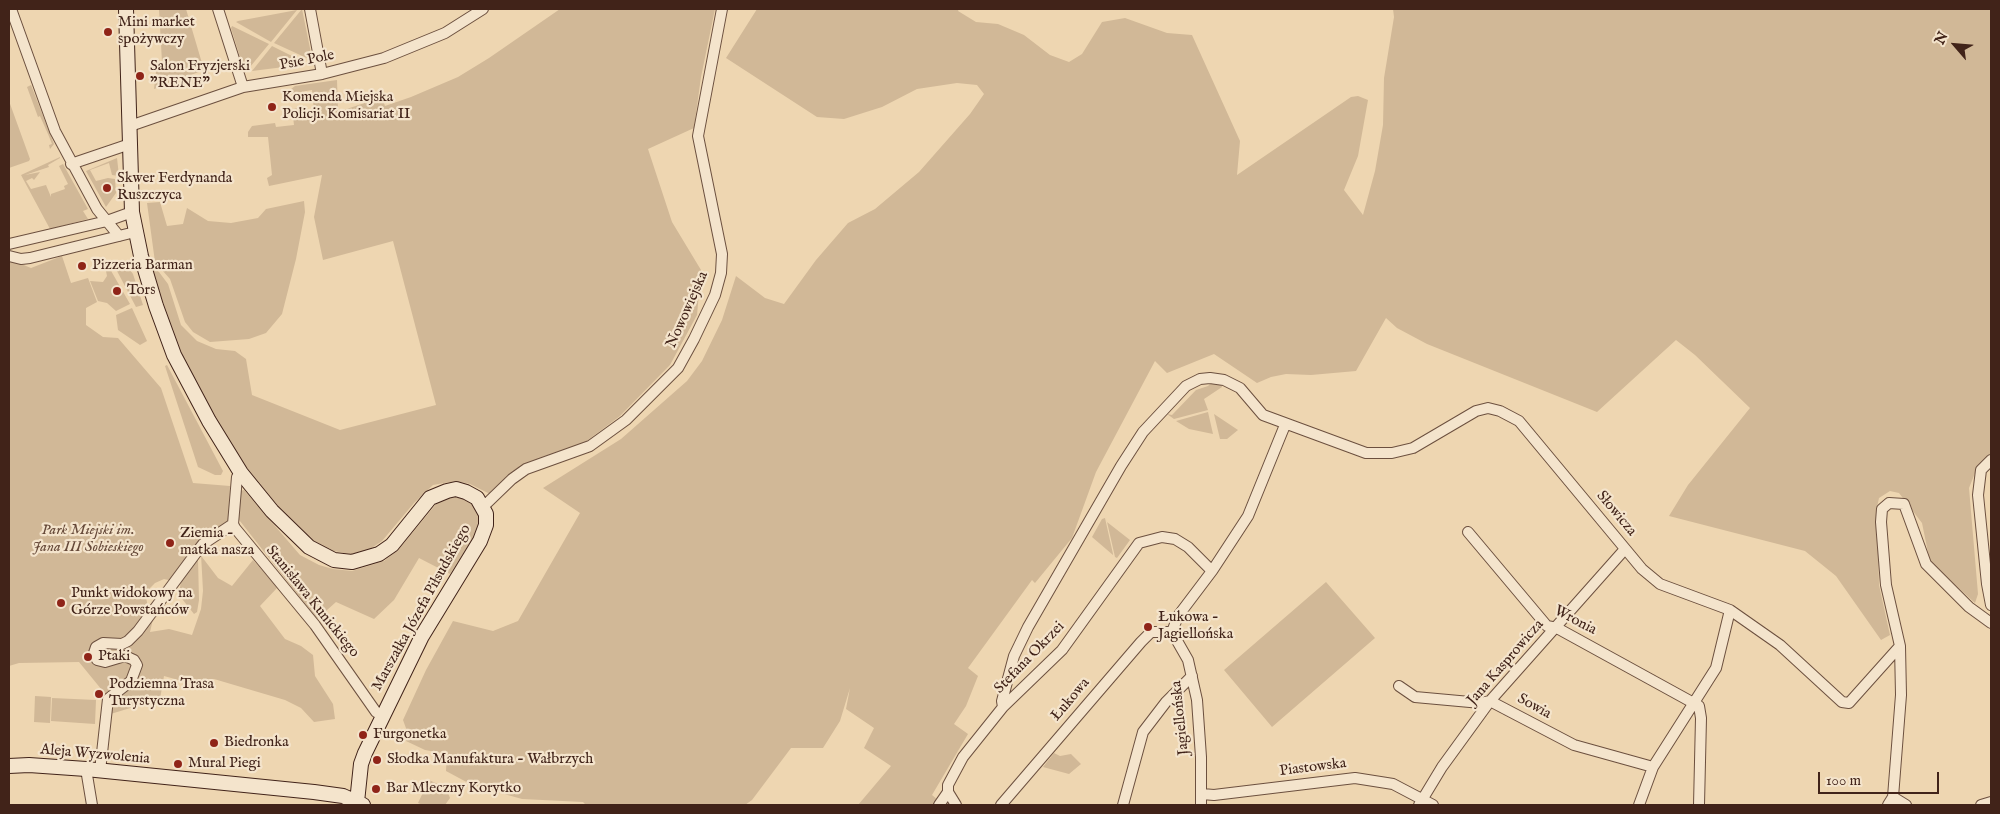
<!DOCTYPE html>
<meta charset="utf-8">
<style>
body{margin:0}
#map{position:relative;width:2000px;height:814px;overflow:hidden;background:#eed6b1;font-family:"IM FELL English",serif}
canvas{display:block}
.frame{position:absolute;inset:0;border:10px solid #412319;pointer-events:none}
.north{position:absolute;left:1930px;top:20px;width:50px;height:50px;-webkit-text-stroke:4px #f4e4cc;paint-order:stroke;rotate:297deg;font-size:14px;font-weight:700;line-height:20px;text-align:center;color:#412319}
.north::after{content:'';display:block;margin:auto;width:18px;height:22px;background:#412319;clip-path:polygon(50% 0,100% 100%,50% 72%,0 100%)}
.scale{position:absolute;left:1818px;top:772px;width:121px;height:22px;box-sizing:border-box;border:2px solid #412319;border-top:0;padding-left:6px;font-size:15px;line-height:18px;white-space:nowrap;color:#412319;-webkit-text-stroke:4px #f4e4cc;paint-order:stroke}
</style>
<div id="map">
<canvas width="2000" height="814"></canvas>
<div class="frame"></div>
<div class="north">N</div>
<div class="scale">100 m</div>
</div>
<script>
const c = document.querySelector('canvas').getContext('2d');
c.lineJoin = 'round';
function paint(path, color) { c.fillStyle = color; c.fill(path, 'evenodd'); }
const toPath = rows => new Path2D(rows.map(r => 'M' + r).join(''));
function stroke(path, color, width, dash) { c.strokeStyle = color; c.lineWidth = width; c.lineCap = dash ? 'butt' : 'round'; c.setLineDash(dash || []); c.stroke(path); }
function label(font, color, halo, rows, align = 'center') {
  c.font = font + ' "IM FELL English",serif'; c.lineWidth = 4.5; c.setLineDash([]); c.textBaseline = 'middle'; c.strokeStyle = halo; c.fillStyle = color; for (const [text, x, y, turn = 0] of rows) {
    c.save(); c.translate(x, y); c.rotate((+turn || 0) * Math.PI / 180); c.textAlign = isNaN(turn) ? turn : align; if (halo) c.strokeText(text, 0, 0); c.fillText(text, 0, 0); c.restore();
  }
}
paint(toPath([
 [159,9,186,9,204,70,154,89,157,64,162,62],
 [302,9,312,58,311,60,274,43],
 [560,9,715,9,701,77,694,128,648,149,672,222,701,270,697,315,670,365,620,416,584,443,517,469,509,474,490,494,470,484,456,481,433,485,414,503,382,541,367,551,350,554,328,550,314,541,273,507,245,466,214,417,168,328,146,264,159,272,168,284,181,325,197,341,216,349,235,351,246,359,252,395,340,430,436,405,393,241,323,260,314,217,322,175,269,186,267,178,272,175,268,137,248,137,248,132,252,126,275,123,276,127,294,125,292,109,297,108,298,112,314,110,312,90,283,95,295,86,337,80,338,112,382,97,385,106,411,97,458,77,489,58],
 [757,9,959,9,958,11,976,22,998,24,1024,35,1050,55,1069,62,1082,54,1102,22,1125,18,1167,33,1192,35,1240,141,1237,175,1351,97,1358,96,1368,100,1358,156,1344,190,1363,215,1375,171,1383,125,1384,78,1394,17,1393,9,1991,9,1991,458,1977,468,1969,488,1978,594,1975,603,1930,562,1922,523,1899,493,1890,491,1879,498,1877,507,1879,585,1890,635,1881,640,1836,576,1805,551,1669,516,1688,485,1750,408,1695,355,1676,340,1597,412,1427,344,1397,328,1386,318,1356,371,1311,375,1286,374,1271,377,1257,383,1214,354,1167,373,1155,361,1096,472,1072,538,1035,583,1032,580,968,668,978,676,966,706,954,724,968,734,932,795,938,800,936,805,858,805,891,766,864,748,874,728,846,709,850,688,840,721,823,748,791,748,752,800,745,805,586,805,583,802,522,799,472,785,446,771,447,754,425,750,406,741,407,731,403,720,426,670,453,621,493,631,518,621,580,513,543,488,621,439,687,381,702,361,722,320,736,276,765,298,784,304,816,260,848,223,875,209,919,172,970,114,984,94,977,85,957,83,917,89,882,107,844,119,817,117,726,58],
 [297,10,271,42,236,22,238,21],
 [232,26,269,44,245,73,231,28],
 [272,46,308,64,252,71],
 [31,85,54,144,50,149,49,145,52,144,48,134,40,116,38,117,27,87],
 [9,101,30,159,29,161,9,168],
 [60,157,60,158,48,165,49,167,25,175,40,172,34,180,32,178,26,181,31,189,46,185,51,197,51,194,65,189,64,186,68,184,59,166,63,164,88,209,83,211,88,219,50,229,21,175],
 [117,158,119,176,112,175,109,163,90,170,96,181,108,178,115,179,116,193,106,207,86,171],
 [304,201,305,212,296,259,282,314,266,333,249,339,210,342,193,332,185,322,170,279,155,262,147,203,160,202,167,226,183,224,187,208,208,221,231,223,258,218,266,209],
 [62,256,71,283,88,278,97,302,86,308,86,325,103,337,118,338,161,388,193,483,230,486,228,528,201,550,202,557,218,578,232,586,253,560,271,580,277,588,260,606,285,639,301,646,313,655,315,676,333,704,335,719,314,722,301,708,285,700,214,679,202,680,200,686,164,676,160,699,104,716,106,695,79,662,19,663,9,666,9,259,31,268],
 [201,554,203,591,201,609,192,635,169,629,150,632,154,615,148,608,146,597,150,588,155,583,164,579,173,581],
 [125,263,133,274,143,305,136,307,117,271],
 [110,269,130,304,116,311,107,303,98,301,90,281,103,282,107,276,106,271],
 [132,308,147,341,140,345,118,330,116,315],
 [167,365,223,471,221,475,215,475,198,467,165,366],
 [1212,382,1221,383,1222,387,1204,399,1208,410,1174,419,1167,414,1172,415,1196,390,1208,386],
 [1208,412,1213,434,1189,429,1176,421],
 [1214,414,1238,430,1227,439,1220,439],
 [244,490,300,555,319,565,333,569,352,571,384,561,399,549,437,503,449,496,464,499,474,505,480,513,481,526,450,574,419,558,394,600,374,619,336,602,317,619,236,516,240,491],
 [1105,513,1107,522,1130,540,1117,558,1115,557],
 [1105,518,1113,554,1113,555,1092,537,1102,519],
 [198,559,199,600,197,612,194,614,179,595,181,580],
 [1326,582,1375,638,1272,727,1224,670],
 [35,696,51,697,50,723,34,722],
 [52,698,96,700,95,724,51,721],
 [1054,753,1060,756,1071,754,1081,764,1069,774,1043,767],
 [429,780,446,788,450,798,445,805,423,805,418,803]
]), '#d1b897');
const street = toPath([
 [11,9,55,131,97,209,119,236],
 [218,9,243,87],
 [310,9,322,74],
 [130,126,243,87,322,74,384,58,445,33,483,9],
 [71,164,130,144],
 [9,244,107,221,132,212],
 [9,256,21,259,30,258,135,232],
 [1991,460,1981,470,1978,495,1987,584,1991,605],
 [241,473,237,477,233,524,235,528,315,625,376,712,382,715],
 [483,507,512,479,526,469,590,446,626,420,678,368,694,339,715,295,721,273,722,254,698,136,722,9],
 [1468,532,1547,626,1557,628,1699,706,1701,718,1699,805],
 [1172,632,1178,616,1212,571,1248,516,1285,425],
 [1172,632,1188,660,1197,700,1201,757,1201,805],
 [1399,686,1415,697,1481,703,1490,701,1574,745,1653,767],
 [1003,707,1002,701,1014,656,1028,627,1121,466,1143,432,1186,386,1200,379,1210,378,1224,380,1240,388,1263,415,1366,453,1392,453,1413,448,1476,411,1488,408,1500,411,1519,421,1642,569,1660,584,1730,610,1780,645,1842,702,1849,703,1900,646],
 [86,769,92,805],
 [100,771,108,699,131,681,137,665,134,660,125,656,105,662,97,660,94,653,96,647,103,643,122,644,128,641,138,631,196,553,203,544,233,524],
 [1202,794,1214,795,1355,778,1393,784,1433,805],
 [1893,797,1906,805],
 [939,805,948,792],
 [956,805,948,792,948,785,963,757,1003,707,1062,650,1139,543,1162,537,1175,539,1188,547,1212,571],
 [1001,805,1141,642,1151,632,1172,632],
 [1123,805,1143,732,1166,702,1192,676],
 [1419,805,1442,767,1490,701,1625,549],
 [1639,805,1653,767,1716,668,1730,610],
 [1888,805,1893,797,1901,695,1900,646,1886,585,1881,522,1882,509,1889,503,1904,504,1926,564,1969,607,1991,623],
 [1981,805,1991,802]
]);
const secondary = toPath([
 [126,9,132,212,141,256,156,306,174,355,209,421,241,473,272,511,309,547,334,560,352,562,379,554,392,545,430,498,447,491,456,489,466,492,477,498,486,514,486,525,480,541,422,636,365,753,361,764,357,802],
 [9,766,29,765,86,769,314,792,343,796,363,805]
]);
stroke(street, '#6c503f', 12);
stroke(secondary, '#412319', 16);
stroke(street, '#f4e4cc', 10);
stroke(secondary, '#f4e4cc', 14);
for (const [x, y, r, color] of [
 [108,32,5,"#8f2418"],
 [140,76,5,"#8f2418"],
 [272,107,5,"#8f2418"],
 [107,188,5,"#8f2418"],
 [82,266,5,"#8f2418"],
 [117,291,5,"#8f2418"],
 [170,543,5,"#8f2418"],
 [61,603,5,"#8f2418"],
 [1148,627,5,"#8f2418"],
 [88,657,5,"#8f2418"],
 [99,694,5,"#8f2418"],
 [363,735,5,"#8f2418"],
 [214,743,5,"#8f2418"],
 [377,760,5,"#8f2418"],
 [178,764,5,"#8f2418"],
 [376,789,5,"#8f2418"]
]) { const dot = new Path2D(); dot.arc(x, y, r, 0, 2 * Math.PI); c.fillStyle = color; c.fill(dot); stroke(dot, '#f4e4cc', 2); }
label('15px', '#412319', '#f4e4cc', [
 ["Mini market",118,23],
 ["spożywczy",118,40],
 ["Salon Fryzjerski",150,67],
 ["\"RENE\"",150,84],
 ["Komenda Miejska",282,98],
 ["Policji. Komisariat II",282,115],
 ["Skwer Ferdynanda",117,179],
 ["Ruszczyca",117,196],
 ["Pizzeria Barman",92,266],
 ["Tors",127,291],
 ["Ziemia -",180,534],
 ["matka nasza",180,551],
 ["Punkt widokowy na",71,594],
 ["Górze Powstańców",71,611],
 ["Łukowa -",1158,618],
 ["Jagiellońska",1158,635],
 ["Ptaki",98,657],
 ["Podziemna Trasa",109,685],
 ["Turystyczna",109,702],
 ["Furgonetka",373,735],
 ["Biedronka",224,743],
 ["Słodka Manufaktura - Wałbrzych",387,760],
 ["Mural Piegi",188,764],
 ["Bar Mleczny Korytko",386,789]
], 'left');
label('15px', '#412319', '#f4e4cc', [
 ["Psie Pole",307,61,-11],
 ["Nowowiejska",688,310,-66],
 ["Słowicza",1616,514,50],
 ["Stanisława Kunickiego",312,602,51],
 ["Marszałka Józefa Piłsudskiego",422,608,-61],
 ["Wronia",1575,621,28],
 ["Stefana Okrzei",1030,658,-46],
 ["Jana Kasprowicza",1506,663,-49],
 ["Łukowa",1071,700,-50],
 ["Sowia",1534,707,29],
 ["Jagiellońska",1181,718,-96],
 ["Aleja Wyzwolenia",95,755,5],
 ["Piastowska",1313,768,-7]
]);
label('italic 15px', '#654838', '#f4e4cc', [
 ["Park Miejski im.",88,531],
 ["Jana III Sobieskiego",88,548]
]);
</script>
